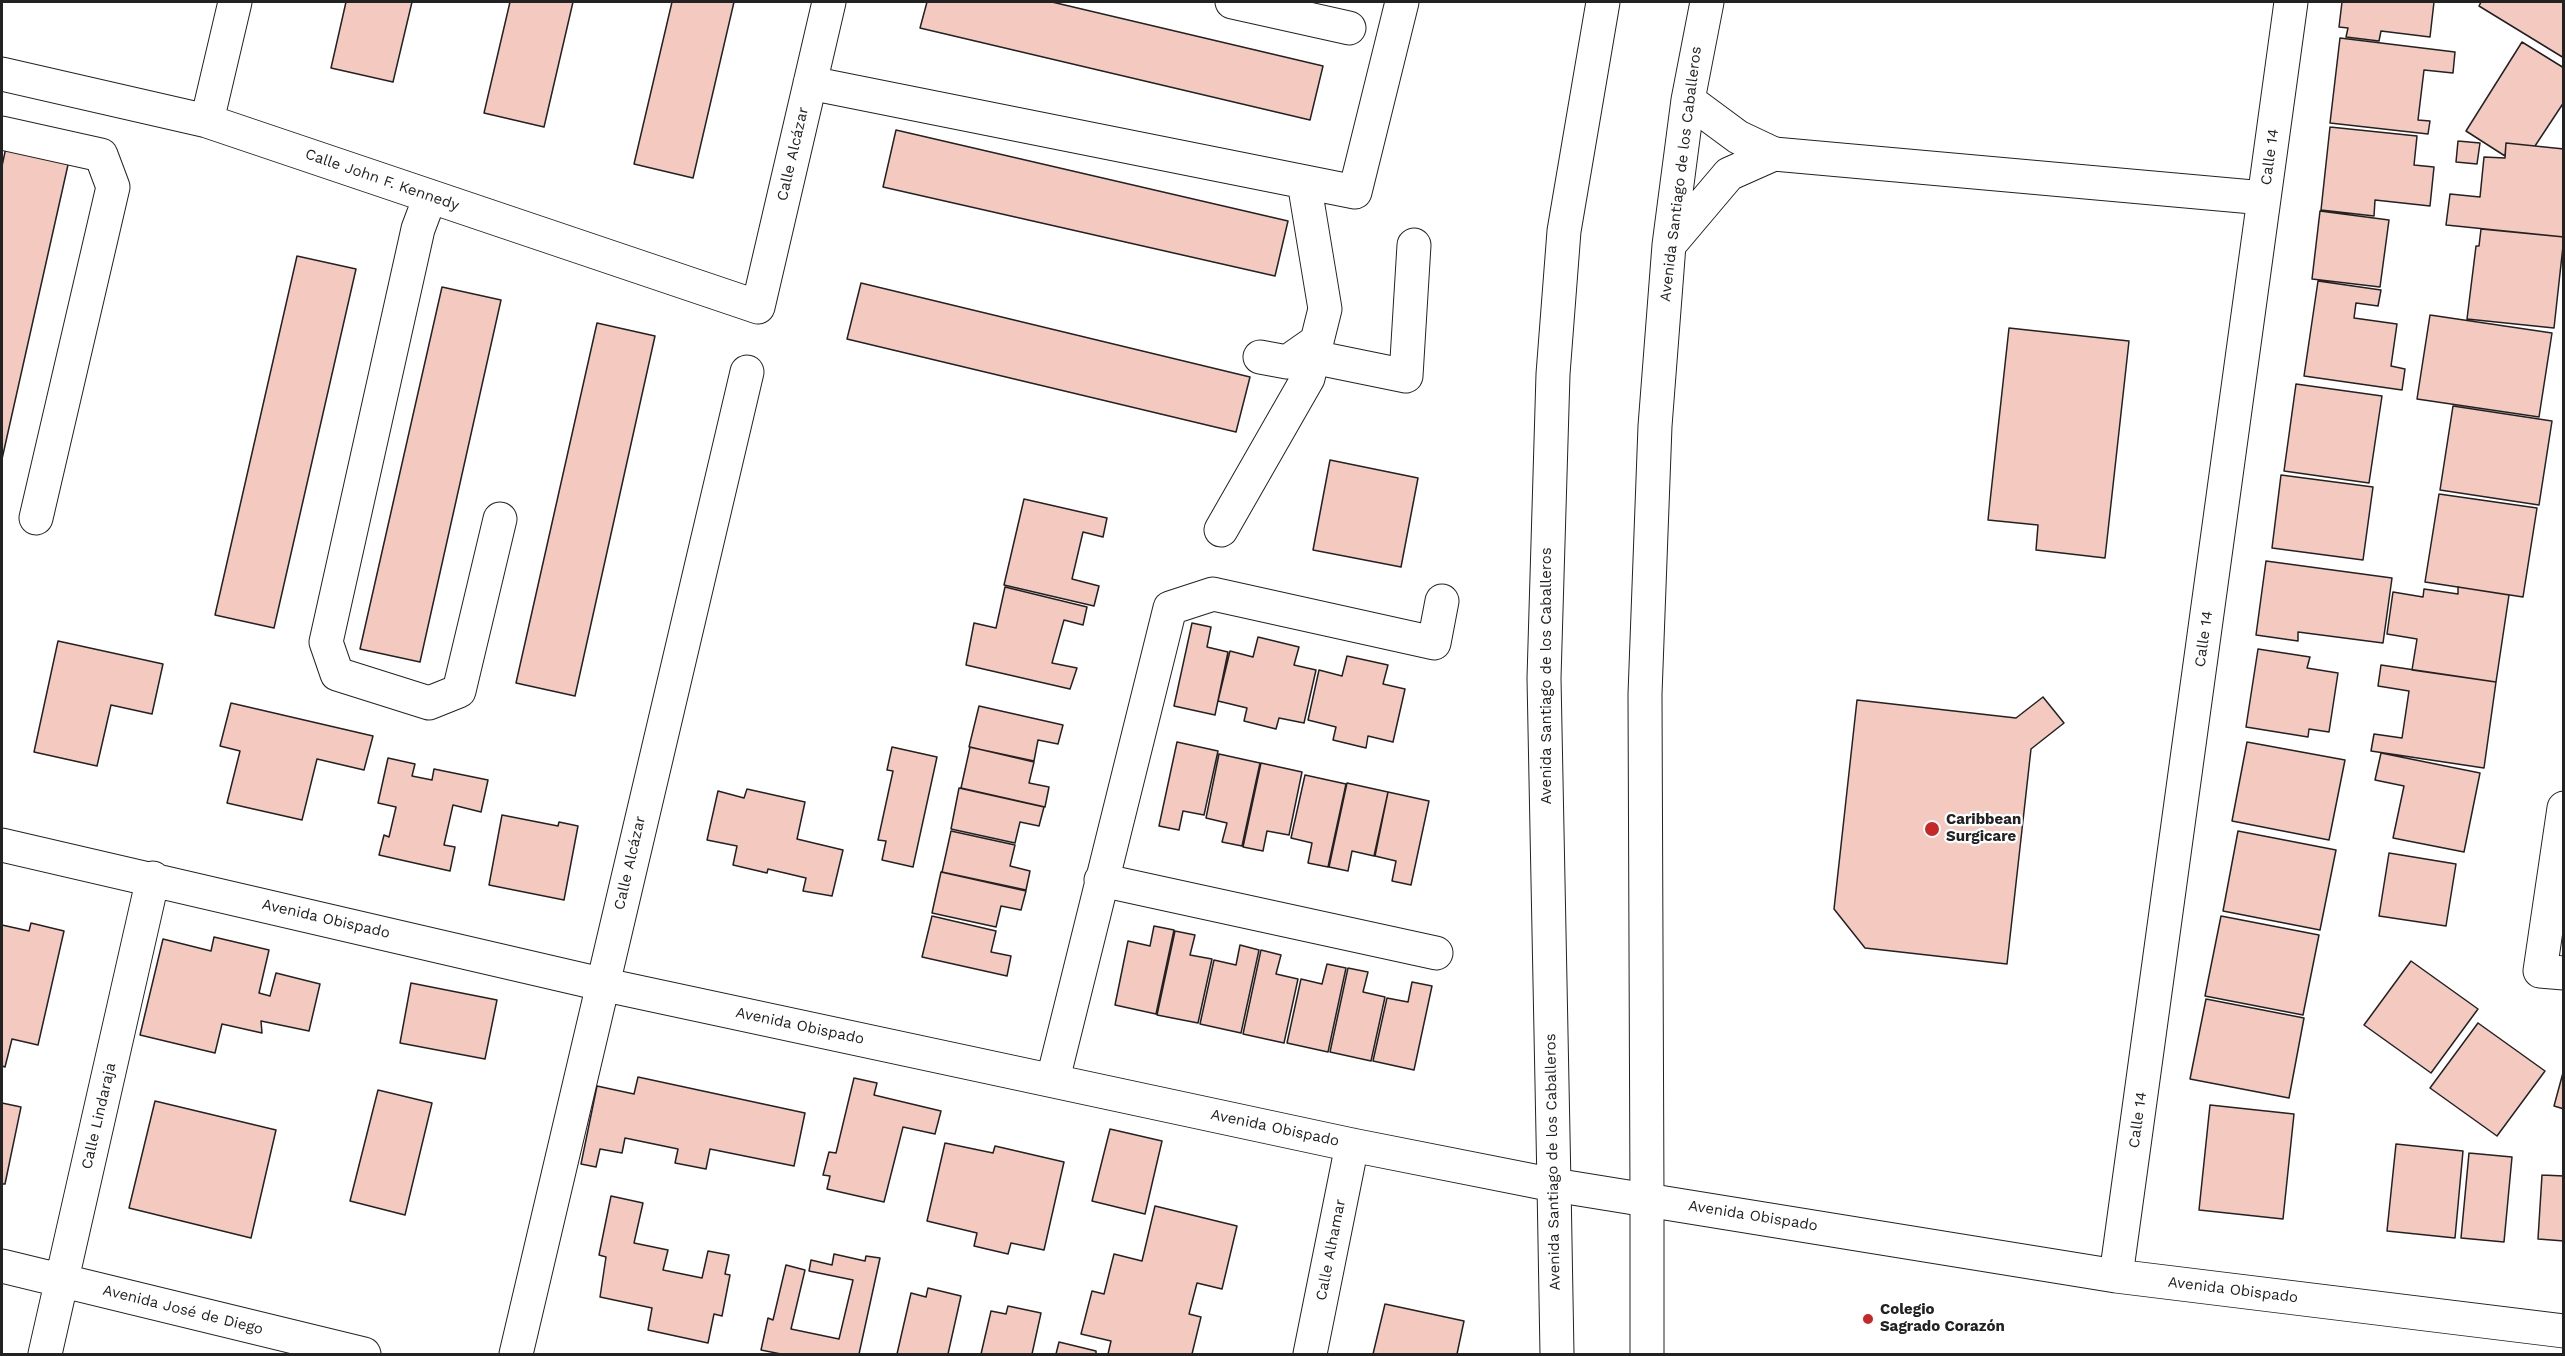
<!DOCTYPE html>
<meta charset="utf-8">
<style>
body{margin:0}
#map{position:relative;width:2565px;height:1356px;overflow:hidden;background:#fff;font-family:"Work Sans",sans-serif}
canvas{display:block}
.frame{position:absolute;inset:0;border:3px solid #222;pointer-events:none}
</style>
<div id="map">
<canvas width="2565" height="1356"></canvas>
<div class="frame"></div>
</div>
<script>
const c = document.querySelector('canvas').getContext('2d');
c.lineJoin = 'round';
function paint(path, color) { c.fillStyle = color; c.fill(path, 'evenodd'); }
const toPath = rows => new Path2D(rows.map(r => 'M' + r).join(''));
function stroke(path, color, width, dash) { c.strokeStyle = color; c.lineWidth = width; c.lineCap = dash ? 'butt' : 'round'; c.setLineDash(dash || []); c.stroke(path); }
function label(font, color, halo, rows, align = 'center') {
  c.font = font + ' "Work Sans",sans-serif'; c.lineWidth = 4.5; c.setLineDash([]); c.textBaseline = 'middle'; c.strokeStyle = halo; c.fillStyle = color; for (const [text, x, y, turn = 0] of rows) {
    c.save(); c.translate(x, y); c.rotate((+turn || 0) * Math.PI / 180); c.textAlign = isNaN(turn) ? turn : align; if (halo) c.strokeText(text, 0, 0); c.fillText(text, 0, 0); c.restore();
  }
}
const building = toPath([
 [346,2,412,2,393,82,331,68,346,2],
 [510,2,573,2,544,127,484,113,510,2],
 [672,2,734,2,693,178,634,164,672,2],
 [927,2,1052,2,1323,66,1310,120,920,28,927,2],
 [2342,2,2434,2,2430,37,2381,31,2379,41,2346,37,2348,28,2339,27,2342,2],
 [2481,2,2564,2,2564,58,2479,6,2481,2],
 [2340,38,2455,52,2453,73,2424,70,2418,120,2430,121,2428,134,2330,123,2340,38],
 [2522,42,2564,68,2564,102,2535,146,2506,143,2505,156,2466,131,2522,42],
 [2330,127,2417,136,2414,165,2434,167,2430,206,2375,200,2374,216,2321,210,2330,127],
 [896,130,1288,221,1275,276,883,187,896,130],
 [9,133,72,147,2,459,2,166,9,133],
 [2458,141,2480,143,2477,164,2456,162,2458,141],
 [2506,143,2564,149,2564,237,2446,225,2450,194,2480,197,2484,157,2505,158,2506,143],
 [2320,211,2389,220,2380,287,2312,279,2320,211],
 [2481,229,2564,237,2554,328,2467,319,2476,246,2479,246,2481,229],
 [297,256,356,269,274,628,215,615,297,256],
 [2318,281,2381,290,2378,306,2356,303,2354,318,2397,324,2391,366,2405,369,2402,390,2304,376,2318,281],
 [861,283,1250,377,1236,432,847,339,861,283],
 [442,287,501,300,420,662,360,649,442,287],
 [2430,315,2552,333,2539,417,2417,399,2430,315],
 [597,323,655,336,575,696,516,683,597,323],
 [2009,328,2129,341,2105,558,2036,550,2038,525,1988,520,2009,328],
 [2296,384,2382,396,2369,483,2284,471,2296,384],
 [2453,406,2552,421,2539,505,2440,490,2453,406],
 [1330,460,1418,478,1401,567,1313,550,1330,460],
 [2281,475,2373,487,2363,560,2272,548,2281,475],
 [2439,494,2537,508,2523,597,2425,582,2439,494],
 [1024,499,1107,518,1103,537,1083,532,1072,579,1099,586,1094,606,1004,585,1024,499],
 [2266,561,2392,578,2383,643,2298,632,2298,641,2256,635,2266,561],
 [1005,587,1087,607,1083,625,1064,620,1052,663,1077,668,1070,689,966,665,974,623,996,628,1005,587],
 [2458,587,2509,595,2496,682,2412,670,2417,639,2387,634,2393,592,2423,597,2424,589,2458,594,2458,587],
 [1192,623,1211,627,1207,647,1228,652,1215,715,1174,706,1192,623],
 [1258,637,1299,647,1294,665,1316,670,1304,723,1279,718,1276,729,1244,721,1247,708,1218,701,1230,651,1253,657,1258,637],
 [58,641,163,664,152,714,111,705,97,766,34,752,58,641],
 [2258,649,2310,657,2307,668,2338,673,2329,732,2309,729,2308,737,2246,727,2258,649],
 [1347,656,1388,665,1383,684,1405,689,1393,742,1368,736,1366,748,1333,740,1336,727,1308,720,1319,670,1342,676,1347,656],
 [2381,665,2496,682,2484,768,2371,751,2374,734,2402,738,2409,691,2378,686,2381,665],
 [2043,697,2064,723,2031,749,2007,964,1865,948,1834,909,1857,700,2016,718,2043,697],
 [231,703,373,736,364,770,317,759,302,820,227,803,240,751,220,746,231,703],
 [979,706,1063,725,1058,744,1038,740,1034,761,969,747,979,706],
 [1177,742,1218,751,1204,815,1183,811,1179,830,1159,826,1177,742],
 [2247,742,2345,760,2329,840,2232,821,2247,742],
 [892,747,937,757,913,867,882,860,886,841,878,840,893,771,887,770,892,747],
 [970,747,1034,762,1029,783,1049,787,1045,807,961,788,970,747],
 [2381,753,2480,773,2464,852,2393,838,2404,786,2375,780,2381,753],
 [1219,754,1260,763,1242,846,1222,842,1227,823,1206,818,1219,754],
 [388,758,415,764,412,776,432,780,434,769,488,780,481,812,453,805,444,845,455,847,450,871,379,855,384,835,389,837,396,807,378,803,388,758],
 [1261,763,1302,772,1289,835,1267,831,1263,851,1243,847,1261,763],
 [1305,775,1346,784,1328,867,1308,863,1312,843,1291,838,1305,775],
 [1347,783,1388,792,1374,856,1352,851,1348,871,1329,867,1347,783],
 [959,788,1044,807,1039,826,1020,822,1015,843,951,829,959,788],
 [747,789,805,802,797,839,843,850,832,896,803,891,806,878,768,869,767,873,733,865,737,846,707,840,718,791,744,798,747,789],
 [1388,792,1429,801,1411,885,1392,881,1396,861,1375,856,1388,792],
 [502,815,558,826,559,822,578,826,564,900,489,885,502,815],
 [951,831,1015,845,1010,866,1030,871,1026,890,942,872,951,831],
 [2238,831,2336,850,2320,930,2223,911,2238,831],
 [2389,853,2456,864,2446,926,2379,916,2389,853],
 [941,872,1026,891,1021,910,1001,906,996,927,932,913,941,872],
 [932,916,996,931,991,952,1011,956,1007,976,922,957,932,916],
 [2221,916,2319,935,2303,1015,2205,996,2221,916],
 [31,923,64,931,38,1045,12,1039,5,1067,2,1066,2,925,29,931,31,923],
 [1154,926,1174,930,1156,1014,1115,1005,1128,941,1150,946,1154,926],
 [1175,931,1195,935,1190,955,1212,959,1198,1023,1157,1015,1175,931],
 [214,937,269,950,259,993,270,996,276,973,320,984,309,1031,261,1021,262,1033,222,1024,215,1053,140,1035,163,939,211,951,214,937],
 [1240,945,1259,950,1241,1033,1200,1024,1214,960,1236,965,1240,945],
 [1261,950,1281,955,1276,974,1298,979,1284,1043,1243,1034,1261,950],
 [2411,961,2478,1009,2431,1073,2364,1025,2411,961],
 [1327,964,1346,968,1328,1052,1287,1043,1301,979,1322,984,1327,964],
 [1348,968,1368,972,1363,992,1385,997,1371,1061,1330,1052,1348,968],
 [1412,982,1432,986,1414,1070,1373,1061,1387,998,1408,1002,1412,982],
 [411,983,497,1000,485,1059,400,1043,411,983],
 [2206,999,2304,1018,2289,1098,2190,1079,2206,999],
 [2478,1023,2545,1071,2497,1136,2430,1088,2478,1023],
 [2564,1069,2564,1109,2554,1106,2564,1069],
 [638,1077,805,1113,794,1166,710,1149,706,1169,675,1163,678,1149,625,1138,622,1153,600,1149,596,1167,581,1164,597,1086,634,1094,638,1077],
 [854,1078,877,1083,874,1095,941,1111,935,1134,903,1127,884,1202,827,1189,830,1176,823,1175,829,1152,836,1153,854,1078],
 [378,1090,432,1103,405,1215,350,1201,378,1090],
 [155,1101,276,1130,251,1238,129,1208,155,1101],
 [2,1103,21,1107,5,1184,2,1184,2,1103],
 [2210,1105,2294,1114,2283,1219,2199,1210,2210,1105],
 [1110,1129,1162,1141,1145,1214,1092,1201,1110,1129],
 [945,1143,993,1153,995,1146,1064,1162,1044,1250,1011,1243,1008,1254,974,1246,977,1233,927,1221,945,1143],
 [2396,1144,2463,1151,2455,1238,2387,1231,2396,1144],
 [2469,1153,2512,1157,2504,1242,2461,1238,2469,1153],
 [2542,1175,2564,1176,2564,1241,2538,1239,2542,1175],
 [611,1196,643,1203,634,1243,668,1250,663,1270,702,1278,708,1251,729,1255,725,1274,730,1275,722,1316,714,1314,708,1343,648,1330,652,1308,600,1297,606,1257,599,1255,611,1196],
 [1155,1206,1237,1226,1222,1289,1197,1283,1189,1314,1201,1317,1192,1354,1108,1354,1111,1341,1081,1334,1092,1291,1104,1294,1114,1254,1142,1261,1155,1206],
 [834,1254,865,1261,866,1256,880,1258,859,1354,781,1354,761,1350,768,1318,773,1320,786,1265,805,1270,791,1329,839,1339,853,1280,809,1271,811,1260,832,1265,834,1254],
 [928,1288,961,1296,948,1354,897,1354,911,1293,926,1297,928,1288],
 [1385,1304,1464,1321,1457,1354,1373,1354,1385,1304],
 [1008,1306,1041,1313,1032,1354,981,1354,991,1311,1006,1314,1008,1306],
 [1059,1342,1096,1351,1096,1354,1056,1354,1059,1342]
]);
paint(building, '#f3c9c0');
stroke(building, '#222', 1.5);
const minor = toPath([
 [1232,2,1349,28],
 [2,74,207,121,758,307,829,2],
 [810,83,1355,192,1402,2],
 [207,121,235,2],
 [2,133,101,155,113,187,36,518],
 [1774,154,2264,198],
 [430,197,418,229,326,642,337,674,429,703,459,691,500,519],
 [1260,357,1287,362,1317,341,1325,309,1304,182],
 [1313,357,1406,376,1414,245],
 [1221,530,1308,378,1317,341],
 [2564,808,2540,971,2564,973],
 [2,845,601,984,1352,1145,1554,1185,2116,1276,2564,1331],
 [1101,880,1436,953],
 [1053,1079,1170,608,1213,594,1434,643,1442,601],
 [2,1266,364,1354],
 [2116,1276,2291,2],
 [45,1354,153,878],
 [516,1354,747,372],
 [1310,1354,1352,1145]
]);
const major = toPath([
 [1688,100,1738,137,1774,154],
 [1669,245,1729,174,1774,154],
 [1554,1185,1544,678,1553,374,1564,231,1603,2],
 [1647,1199,1645,694,1655,426,1669,245,1688,100,1707,2]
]);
const highway = toPath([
 [1554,1185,1557,1354],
 [1647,1199,1647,1354]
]);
stroke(minor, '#222', 35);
stroke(major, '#222', 35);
stroke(highway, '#222', 35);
stroke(minor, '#fff', 33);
stroke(major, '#fff', 33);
stroke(highway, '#fff', 33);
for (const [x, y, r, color] of [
 [1932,829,8,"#c62828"],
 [1868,1319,6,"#c62828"]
]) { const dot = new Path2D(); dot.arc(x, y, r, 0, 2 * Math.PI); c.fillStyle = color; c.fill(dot); stroke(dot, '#fff', 2); }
label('15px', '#222', '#fff', [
 ["Calle Alcázar",793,154,-77],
 ["Calle 14",2270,157,-82],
 ["Avenida Santiago de los Caballeros",1681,174,-83],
 ["Calle John F. Kennedy",382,180,19],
 ["Calle 14",2204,639,-82],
 ["Avenida Santiago de los Caballeros",1547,676,-90],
 ["Calle Alcázar",630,863,-77],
 ["Avenida Obispado",326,919,13],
 ["Avenida Obispado",800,1026,12],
 ["Calle Lindaraja",99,1116,-77],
 ["Calle 14",2138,1120,-82],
 ["Avenida Obispado",1275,1128,12],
 ["Avenida Santiago de los Caballeros",1553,1162,-91],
 ["Avenida Obispado",1753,1216,9],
 ["Calle Alhamar",1331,1250,-79],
 ["Avenida Obispado",2233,1290,7],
 ["Avenida José de Diego",183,1310,14]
]);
label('bold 15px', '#222', '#fff', [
 ["Caribbean",1946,820],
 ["Surgicare",1946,837],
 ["Colegio",1880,1310],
 ["Sagrado Corazón",1880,1327]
], 'left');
</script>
